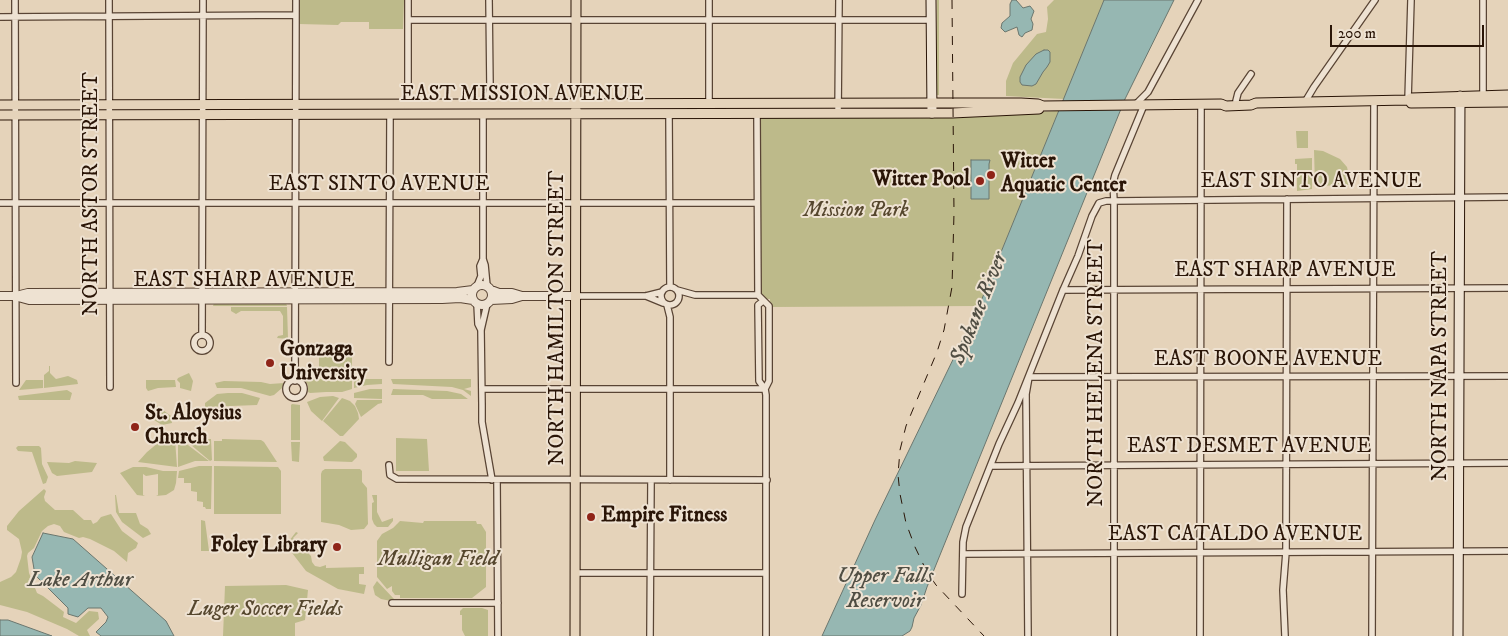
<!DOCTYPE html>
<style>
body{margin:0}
#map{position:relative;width:1508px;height:636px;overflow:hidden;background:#e5d3ba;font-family:"IM FELL DW Pica",serif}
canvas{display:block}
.scale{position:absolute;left:1330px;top:25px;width:154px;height:22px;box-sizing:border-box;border:2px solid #2a1507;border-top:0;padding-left:6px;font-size:15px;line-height:18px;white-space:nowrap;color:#2a1507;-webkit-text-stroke:4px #eee2d2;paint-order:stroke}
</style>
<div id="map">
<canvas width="1508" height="636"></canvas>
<div class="scale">200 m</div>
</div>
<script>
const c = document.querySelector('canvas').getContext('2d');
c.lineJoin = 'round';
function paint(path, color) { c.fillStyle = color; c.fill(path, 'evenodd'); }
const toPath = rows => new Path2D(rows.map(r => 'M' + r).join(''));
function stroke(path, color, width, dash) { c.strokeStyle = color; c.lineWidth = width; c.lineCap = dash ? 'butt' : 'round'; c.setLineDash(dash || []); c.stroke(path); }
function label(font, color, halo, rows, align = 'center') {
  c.font = font + ' "IM FELL DW Pica",serif'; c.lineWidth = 4; c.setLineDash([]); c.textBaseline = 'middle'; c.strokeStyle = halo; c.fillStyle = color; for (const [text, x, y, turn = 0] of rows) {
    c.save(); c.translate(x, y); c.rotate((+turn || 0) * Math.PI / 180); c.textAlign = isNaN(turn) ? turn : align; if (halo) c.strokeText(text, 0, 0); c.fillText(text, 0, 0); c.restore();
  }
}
paint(toPath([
 [299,0,404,0,403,29,369,29,369,22,341,22,338,25,299,24],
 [937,0,939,0,939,95,937,95],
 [1054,0,1104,0,1064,99,1006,96,1006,81,1013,63,1037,34,1046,32,1048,19,1047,7],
 [1059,111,979,306,770,307,770,299,765,299,760,296,760,118,952,116],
 [1296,131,1308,131,1308,148,1297,148],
 [1314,150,1323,151,1340,159,1347,167,1351,185,1315,186],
 [1312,158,1312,189,1297,191,1297,164,1295,164,1295,159],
 [214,303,219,304,282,304,286,303,287,306,213,306],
 [231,307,287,307,288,339,277,338,278,336,283,335,283,316,280,311,241,311,236,314,231,311],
 [334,350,352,352,352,378,315,378,315,376,319,374,319,351,334,351],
 [49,366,50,366,50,373,56,379,68,376,77,380,78,384,44,388,44,375,49,371],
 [189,373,193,381,191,391,180,388,180,383,177,380,178,378],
 [304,379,352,379,352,389,342,392,326,392,310,393,308,392,308,385],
 [354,379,382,379,382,384,367,385,354,388],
 [391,379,471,379,471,387,464,389,471,391,471,396,463,390,452,387,393,384],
 [26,380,43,380,43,388,19,390],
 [146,380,175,380,176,387,158,388,148,391,146,388],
 [224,381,261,382,270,384,284,383,282,388,274,395,270,396,241,388,217,388,215,383],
 [370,389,382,389,382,399,354,398,354,393],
 [393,389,447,391,461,394,468,399,432,399,423,395,391,395],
 [67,390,72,393,70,400,19,400,18,396],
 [228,393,242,393,260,398,257,405,205,407,205,403,217,394],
 [333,396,339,398,322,421,311,411,307,402,320,397],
 [342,398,350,401,355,406,358,413,359,419,343,436,340,436,323,421],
 [357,400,382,400,382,403,378,404,361,417,355,404],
 [151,401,171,416,172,423,162,425,151,418],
 [292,404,300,405,300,440,291,440,291,405],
 [396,438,427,439,429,471,396,471],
 [175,439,177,467,138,462,147,452,158,443],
 [178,439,180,439,209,461,195,461,178,467],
 [184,439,211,439,212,460,210,461],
 [222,439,261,440,264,442,277,462,214,461,214,441,222,441],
 [340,441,345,442,357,454,357,457,352,462,324,461,323,457],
 [291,442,300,442,299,462,292,461],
 [18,446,39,446,41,448,42,464,48,477,46,483,43,484,32,452,18,451,16,448],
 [75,461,97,463,92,472,57,476,52,473,47,462,69,463],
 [199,466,212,466,211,509,206,509,205,507,203,507,203,502,197,501,197,492,191,491,191,483,184,483,184,478,178,478,179,471],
 [214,466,278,467,281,471,281,514,214,514],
 [133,467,146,467,163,471,177,471,176,483,174,490,166,495,156,496,158,495,158,474,146,476,143,474,143,495,145,496,137,495,120,473],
 [325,469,360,469,362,471,362,482,367,488,368,524,364,529,351,530,339,525,321,522,321,474,322,471],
 [44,489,46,491,44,497,45,501,55,510,73,510,84,520,91,520,93,524,97,522,101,517,111,514,122,531,138,543,136,548,128,553,127,562,114,551,90,539,83,537,79,538,64,532,60,526,54,524,48,526,42,531,34,548,28,553,27,556,29,573,37,593,43,596,64,612,63,617,76,623,89,611,98,612,99,619,87,630,90,636,79,636,67,629,27,612,0,605,0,582,11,577,16,572,21,558,22,552,19,539,7,530,7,526,19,511],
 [115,495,116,495,119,513,136,513,140,524,148,529,151,534,143,538,122,522,116,512],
 [372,495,377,495,377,512,382,522,393,518,393,521,388,527,377,527,374,524,372,519,372,503,374,502],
 [201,520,205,521,209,551,201,551],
 [400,521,423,523,424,521,476,521,477,524,481,524,486,532,486,587,472,598,400,598,400,595,395,595,392,591,392,586,387,589,377,577,377,541,382,534,393,528],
 [296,532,298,533,293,538,311,556,312,562,315,566,320,567,326,565,326,568,364,567,364,574,359,574,359,584,366,585,364,594,338,589,306,571,289,549,289,541],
 [377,581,394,599,391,601,381,599,375,595,373,587],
 [286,585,308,590,305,620,295,623,295,636,223,636,225,586],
 [463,608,482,608,488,610,488,636,465,636,462,630,462,615,460,615,460,611]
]), '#bdba8a');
const water = toPath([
 [1012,0,1016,0,1023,8,1030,6,1034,11,1031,19,1033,24,1032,30,1025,33,1022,37,1019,35,1017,27,1005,32,1001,28,1002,23,1010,16,1010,4,1012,0],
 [1104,0,1174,0,1125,99,927,587,921,605,914,618,912,627,910,631,902,636,822,636,875,520,979,306,1104,0],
 [1044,50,1048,50,1050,52,1050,62,1047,67,1043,72,1036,84,1032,86,1022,85,1020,82,1020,77,1026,65,1036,54,1044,50],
 [971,160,990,160,989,164,989,199,971,199,971,160],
 [43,533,73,539,166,621,174,636,101,636,96,632,106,622,108,617,101,608,88,608,78,617,68,614,68,608,35,575,32,557,43,533],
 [0,620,8,620,52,636,0,636,0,620]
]);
paint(water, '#96b7b2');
stroke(water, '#6b766e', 1);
const minor = toPath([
 [15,0,16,383],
 [109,0,110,387],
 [0,17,296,15],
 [408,20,931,20],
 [1483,95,1483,0],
 [1408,100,1411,0],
 [1236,101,1238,93,1251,74],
 [1305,102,1314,87,1375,0],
 [408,104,408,0],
 [487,104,490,87,489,0],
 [709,104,709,0],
 [1135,105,1148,92,1198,0],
 [483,114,483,259,485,265,487,286],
 [669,114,670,287],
 [757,114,758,295,769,306,769,381,765,389],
 [838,114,839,0],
 [0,203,757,203],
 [477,286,481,276,480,266,483,259],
 '661 296a9 9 0 1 1 18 0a9 9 0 1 1-18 0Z',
 [677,290,695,295,758,295],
 [1063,290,1508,288],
 [577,296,646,296,662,292],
 [646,296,663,303],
 [763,301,758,305,759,381,765,389,766,395,766,636],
 [477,304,478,324,481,330],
 [487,304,481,330,482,405,482,422,492,480],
 [667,305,670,317,670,480],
 [202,335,203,0],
 '194 343a8 8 0 1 1 16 0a8 8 0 1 1-16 0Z',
 [389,362,390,114],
 '286 389a9 9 0 1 1 18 0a9 9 0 1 1-18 0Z',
 [295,381,296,0],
 [482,389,765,389],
 [389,465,390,475,397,479,767,480],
 [991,466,1508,463],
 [497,480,498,636],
 [963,554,1508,551],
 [576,573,766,573],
 [962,594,963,542,966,527,999,444,1018,403,1063,290,1078,256,1092,216,1099,203,1106,201,1114,201,1113,183,1115,175,1144,105],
 [392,603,498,603],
 [650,636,651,480],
 [1028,636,1026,394,1029,377,1508,376],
 [1114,636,1114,201,1508,197],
 [1200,636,1201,104],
 [1285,636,1283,590,1286,552,1287,199],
 [1372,636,1374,101]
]);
const tertiary = toPath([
 '472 295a10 10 0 1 1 20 0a10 10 0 1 1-20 0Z',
 [491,290,499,293,512,293,522,296,577,296],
 [0,296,16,296,28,293,457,292,473,290],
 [18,297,29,300,442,299,460,298,473,300],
 [491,300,512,299,522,296]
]);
const secondary = toPath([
 [931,0,932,113],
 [1458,636,1460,96]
]);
const primary = toPath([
 [1411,103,1508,102],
 [0,105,932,103,1021,103,1038,104,1043,106,1221,104,1226,106,1251,105,1256,103,1408,100,1411,98,1508,95],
 [0,115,952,113,1039,109],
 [575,636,576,0]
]);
stroke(minor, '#594434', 8);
stroke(tertiary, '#594434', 10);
stroke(secondary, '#2a1507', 11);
stroke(primary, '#2a1507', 11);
stroke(minor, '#eee2d2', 5.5);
stroke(tertiary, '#eee2d2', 8);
stroke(secondary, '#eee2d2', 9);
stroke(primary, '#e5d3ba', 9);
stroke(toPath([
 [952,0,954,213,952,287,944,330,937,352,906,426,900,450,898,475,900,494,906,523,915,547,927,572,936,585,984,636]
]), '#2a1507', 1, [9, 9]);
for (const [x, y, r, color] of [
 [991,175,5,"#8f2418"],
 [980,181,5,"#8f2418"],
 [270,363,5,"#8f2418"],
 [135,427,5,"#8f2418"],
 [591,517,5,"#8f2418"],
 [337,547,5,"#8f2418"]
]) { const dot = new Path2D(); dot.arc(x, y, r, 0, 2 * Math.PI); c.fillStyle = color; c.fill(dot); stroke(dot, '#eee2d2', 2); }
label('21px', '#2a1507', '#eee2d2', [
 ["EAST MISSION AVENUE",522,96],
 ["EAST SINTO AVENUE",1311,183],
 ["EAST SINTO AVENUE",379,186],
 ["NORTH ASTOR STREET",93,194,-90],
 ["EAST SHARP AVENUE",1285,272],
 ["EAST SHARP AVENUE",244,282],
 ["NORTH HAMILTON STREET",559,318,-90],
 ["EAST BOONE AVENUE",1268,361],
 ["NORTH NAPA STREET",1442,366,-90],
 ["NORTH HELENA STREET",1098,373,-90],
 ["EAST DESMET AVENUE",1249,448],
 ["EAST CATALDO AVENUE",1235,536]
]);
label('bold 21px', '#2a1507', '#eee2d2', [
 ["Witter",1001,163],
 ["Aquatic Center",1001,187],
 ["Witter Pool",970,181,"right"],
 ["Gonzaga",280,351],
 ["University",280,375],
 ["St. Aloysius",145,415],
 ["Church",145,439],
 ["Empire Fitness",601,517],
 ["Foley Library",327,547,"right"]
], 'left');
label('italic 21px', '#56472e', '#eee2d2', [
 ["Mission Park",856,212],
 ["Mulligan Field",438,561],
 ["Luger Soccer Fields",265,611]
]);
label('italic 22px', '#504e43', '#eee2d2', [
 ["Spokane River",980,309,-68],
 ["Upper Falls",885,577],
 ["Reservoir",885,602],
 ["Lake Arthur",80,581]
]);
</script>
